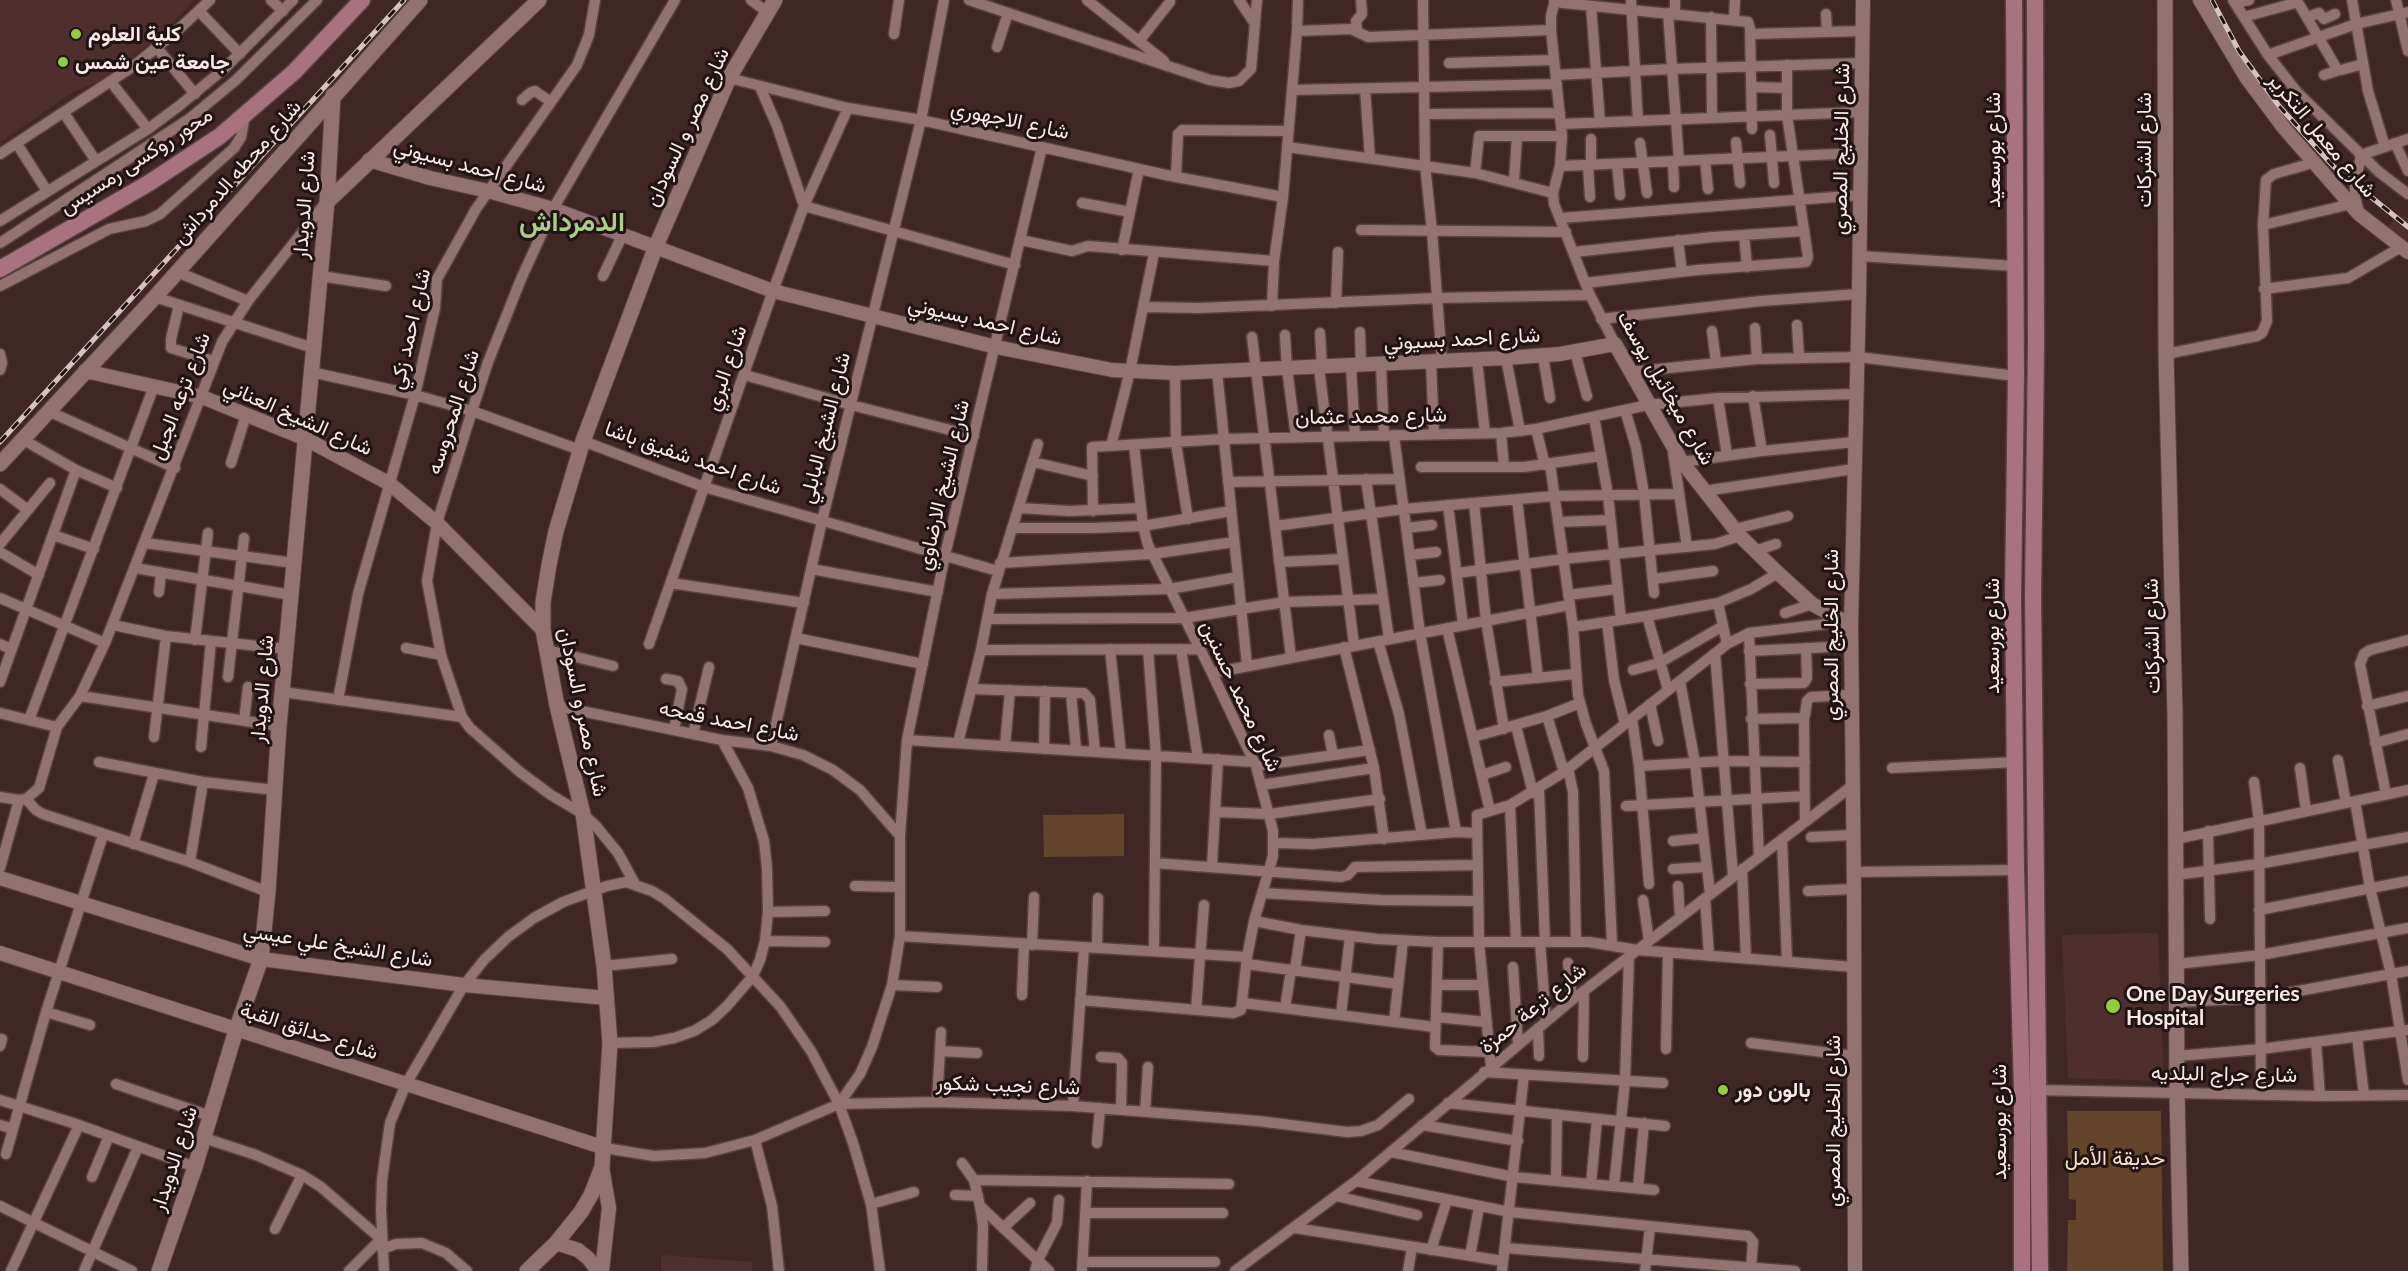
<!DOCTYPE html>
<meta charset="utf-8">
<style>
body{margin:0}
canvas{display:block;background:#412626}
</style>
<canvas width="2408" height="1271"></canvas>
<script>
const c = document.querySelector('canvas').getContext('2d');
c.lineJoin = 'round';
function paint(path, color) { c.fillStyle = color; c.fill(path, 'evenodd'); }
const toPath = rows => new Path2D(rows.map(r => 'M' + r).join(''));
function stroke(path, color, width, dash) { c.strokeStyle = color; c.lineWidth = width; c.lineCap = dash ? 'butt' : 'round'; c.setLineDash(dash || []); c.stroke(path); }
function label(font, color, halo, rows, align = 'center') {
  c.font = font + ' Lato,Vazirmatn,sans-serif'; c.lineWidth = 6; c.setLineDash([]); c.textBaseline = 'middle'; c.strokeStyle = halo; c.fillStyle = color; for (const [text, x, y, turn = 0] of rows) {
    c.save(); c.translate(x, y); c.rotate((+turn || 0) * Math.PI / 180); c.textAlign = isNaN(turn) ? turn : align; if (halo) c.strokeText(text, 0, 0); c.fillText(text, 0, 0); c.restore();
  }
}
paint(toPath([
 [0,0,195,0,154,41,97,82,71,93,0,143],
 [2398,214,2408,218,2408,257,2380,236],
 [2158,933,2164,1081,2068,1078,2062,935],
 [661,1255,753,1262,752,1271,661,1271]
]), '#4f2e2e');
paint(toPath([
 [1124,814,1124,856,1044,857,1043,815],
 [2067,1111,2161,1111,2163,1271,2067,1271,2068,1220,2076,1220,2076,1200,2069,1199]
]), '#62452a');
const minor = toPath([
 [271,0,283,11],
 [751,0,767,12],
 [969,0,1210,80,1229,83,1239,81,1251,69,1257,0],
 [1087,0,1164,61],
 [1239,0,1255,24],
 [1423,0,1425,165,1432,231,1442,362],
 [1555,0,1551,16,1551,30,1562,136,1560,166,1553,193,1554,204,1590,295,1615,344],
 [1631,0,1638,121],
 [2233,0,2268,55,2297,92,2379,172,2408,194],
 [2352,0,2368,91,2385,147],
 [2396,0,2408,51],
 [1554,2,1748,22,1750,28,1752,129],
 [2235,3,2249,0],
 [1591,6,1600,122],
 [199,11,240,54],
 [1668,13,1679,161],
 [1675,14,1675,0],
 [1826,14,1827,32],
 [1711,17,1712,118],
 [2244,17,2295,3,2299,4,2337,69,2341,70,2363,64],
 [2308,17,2319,13,2324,19,2335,14],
 [1734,19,1735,0],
 [1357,30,1356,21,1362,14,1361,0],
 [1297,31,1351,29,1368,37,1551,30],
 [894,34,899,0],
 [1750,34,1863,31],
 [1140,40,1170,2],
 [997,47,1008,13],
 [157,48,195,94],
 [2268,55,2356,24,2408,12],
 [1449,63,1554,60],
 [1556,75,1671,69,1863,63],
 [2324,75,2339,70],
 [729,78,848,108,921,120,1166,175,1283,197],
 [111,82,148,129],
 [760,87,777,126,804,206,1015,265],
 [1751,87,1787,88],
 [1365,89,1370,158],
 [1292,90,1557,84],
 [522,100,530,93,535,91,551,102],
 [64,113,96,161],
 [1425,114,1560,113],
 [1561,124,1862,112],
 [1770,135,1774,183],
 [1591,139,1591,165],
 [1736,142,1740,183],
 [1640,143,1647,193],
 [2395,143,2408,171],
 [17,144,47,191],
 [1287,147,1475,173,1553,193],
 [0,154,135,65,178,30,210,0],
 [1705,160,1708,189],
 [1673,161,1674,187],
 [1617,164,1620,195],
 [1588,165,1590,197],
 [1560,166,1861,153],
 [1475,173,1479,136,1562,136],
 [1176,177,1178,134,1182,130,1288,131],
 [1514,182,1517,136],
 [1082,203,1130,212],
 [2359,212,2355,197,2355,185,2361,155,2408,139],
 [1561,218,1861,195],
 [0,221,148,129,179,106,225,68,293,0],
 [2263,225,2351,204],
 [1361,230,1566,232],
 [1744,235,1747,267],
 [1021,240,1072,251,1088,246,1274,261],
 [1678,240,1682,272],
 [0,243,189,119,236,80,317,0],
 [1122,250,1139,169],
 [1574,252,1713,237,1804,231],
 [1860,256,2015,266],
 [177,272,248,301],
 [320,276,386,286],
 [603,276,623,234],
 [1585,283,1697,270,1806,262,1808,257,1787,115,1787,65],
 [0,286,109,229,146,221,160,214,234,148,241,137,245,115],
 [2264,289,2348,278,2401,247],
 [155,297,313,348],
 [1336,303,1338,252],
 [179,305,171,339,171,348,213,361],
 [1272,306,1274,261,1283,197,1297,31,1298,0],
 [1143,307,1199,308,1437,298,1590,295],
 [1601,319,1761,301,1859,294],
 [1797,325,1799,357],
 [1755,328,1757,359],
 [1712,331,1716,362],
 [1360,332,1361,366],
 [1320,333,1322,367],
 [1285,335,1287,369,1296,437],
 [1252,337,1291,657],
 [1575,352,1587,396],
 [0,354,2,363,0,370],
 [2166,354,2257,336,2262,333,2267,321,2263,225,2266,180,2274,174,2316,162],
 [1543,356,1550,398],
 [1506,358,1520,431],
 [1477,360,1485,433],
 [1431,362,1434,434],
 [1381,365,1384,436],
 [1351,366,1355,436],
 [1319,368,1354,645],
 [1217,371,1247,665],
 [311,372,415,395,472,411,580,450],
 [1629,372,1757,359,1858,357,2016,376],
 [1175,373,1176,443,1188,519],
 [745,375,851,405,974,436],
 [1753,396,1762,451],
 [1718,398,1727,455],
 [1625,410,1636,447,1644,494,1654,593],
 [48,411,175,468],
 [1594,417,1608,495,1621,620],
 [1536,429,1545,465],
 [1501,433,1504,467],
 [1394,436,1420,633,1456,832],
 [22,439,76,470,117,488],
 [583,441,704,487,998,571],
 [1111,446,1130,371,1154,253],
 [1673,452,1687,547],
 [1033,462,1093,476],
 [1682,462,1762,451,1855,442],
 [231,463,246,415],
 [1550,464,1573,627,1578,695,1586,724,1604,771,1612,944],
 [1421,467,1524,467,1601,456],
 [1366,479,1389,639],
 [1228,482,1400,479],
 [0,489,28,510],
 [1704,491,1854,469],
 [1517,499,1538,678],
 [1474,503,1486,621,1504,729],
 [1448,505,1463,625],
 [1019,508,1069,511,1141,508],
 [1093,511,1092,447,1224,439,1501,433,1536,429,1648,405,1718,398,1856,394],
 [1558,522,1610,520],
 [1275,526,1404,509,1554,496,1678,494],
 [1012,528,1093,528,1143,526,1231,511],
 [1406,528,1432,525],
 [1735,529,1788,516],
 [53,535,94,549],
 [145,543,294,563],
 [0,544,50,483],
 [1755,551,1776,544],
 [0,552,39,575],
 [1410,555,1436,552],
 [1279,562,1343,559],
 [1000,563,1152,554,1234,542],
 [135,568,291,595],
 [811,569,938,592],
 [1457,573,1563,559,1715,544,1740,536],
 [1653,579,1713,571],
 [671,583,804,603],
 [1413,583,1440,580],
 [159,592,161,573],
 [992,594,1169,589,1238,577],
 [1568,595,1617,589],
 [0,598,105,643],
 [1718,603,1727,644],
 [1785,613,1812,604],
 [1647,616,1668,690],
 [988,619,1184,618,1285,602,1383,599],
 [1607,622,1614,680,1625,724],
 [113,625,166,636,286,649],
 [1573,627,1647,616,1718,603,1751,589,1778,573],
 [1447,628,1490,811],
 [1749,633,1759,857],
 [796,638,923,664],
 [195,640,208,533],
 [1378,641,1399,714,1422,835],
 [0,644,11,649],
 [649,644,773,291,804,206,848,108],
 [1344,647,1374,768,1384,839],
 [406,648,441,655],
 [1110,649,1121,753],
 [1148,649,1156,755,1154,951],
 [1181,649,1198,758],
 [547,650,613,666],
 [981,650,1199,649],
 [1749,651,1851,646],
 [1715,653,1733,876],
 [1633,670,1659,663,1723,626],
 [1212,673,1570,605],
 [228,677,244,538],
 [666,679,678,681,682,689,674,730],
 [1680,681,1695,763,1710,894],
 [0,682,76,470],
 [1495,682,1576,674],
 [1750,684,1804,683,1807,678,1806,648],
 [972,689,1084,693,1090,700,1095,752],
 [283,692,462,717],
 [1071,693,1076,750],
 [80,696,279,726],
 [338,700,358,594,415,395,435,308,437,279,476,209,577,65,589,35,595,0],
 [1650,704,1658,741],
 [557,706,722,740,771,746,803,755,833,770,860,790,900,836],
 [2367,706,2408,696],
 [0,713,57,727],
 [1547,716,1564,772],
 [1804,717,1805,821],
 [1632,719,1639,766,1649,884],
 [1751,719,1803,718,1805,715,1807,701,1811,697,1851,695],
 [29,720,154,386],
 [244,721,248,687],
 [1516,726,1533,793],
 [693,734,709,667],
 [1329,735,1333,755],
 [154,737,166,636],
 [1473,737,1547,716,1580,703],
 [907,740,1254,762],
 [958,743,981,650,992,594,1038,444],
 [2375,743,2408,734],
 [771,746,822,521,921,120,944,0],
 [1005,746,1010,690],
 [201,747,211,641],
 [1044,749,1045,691],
 [2338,760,2346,803],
 [99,762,203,782,275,790],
 [1256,766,1370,750],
 [1639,766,1724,761,1805,762],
 [1568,768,1573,792,1576,942],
 [1892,768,2016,762],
 [2300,768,2306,811],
 [1482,775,1506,767],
 [2254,782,2259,821,2261,1094],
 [1261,785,1374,768],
 [1539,789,1545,942],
 [2386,794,2360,664,2364,654,2370,650,2408,640],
 [0,797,19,800,26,799,39,788,57,727,80,696,105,643,222,342,248,301,326,202],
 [26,799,36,810,43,814,190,862,268,892],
 [2355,801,2370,888,2391,974,2408,1080],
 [1510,805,1516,942],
 [1626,806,1805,796],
 [1215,812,1269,814,1380,799],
 [2208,831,2210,919],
 [1811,837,1853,835],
 [1782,839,1787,961],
 [2176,839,2408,790],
 [1673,841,1703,838],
 [1274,843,1313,844,1456,832,1477,833],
 [133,844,154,774],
 [190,862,203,782],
 [1155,863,1341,877,1348,875,1355,867,1477,865],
 [1212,866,1218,759],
 [0,868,19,800],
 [1673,869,1706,867],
 [1742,869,1746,958],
 [1854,872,2016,870],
 [2176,875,2258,864,2408,837],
 [635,884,618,853,596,826,583,814,551,795,520,772,470,728,462,717,441,655,427,581,437,523,472,411,488,362,521,279,553,209,675,0],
 [855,886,900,887],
 [1678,886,1680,917],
 [1808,891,1854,889],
 [1262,893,1381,900,1478,901],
 [1705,898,1709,956],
 [1643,900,1649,941],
 [2259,910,2408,881],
 [768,912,825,911],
 [1254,921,1301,930,1377,939,1438,942,1589,942,1637,950,1854,967],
 [900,936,1247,957],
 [765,941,825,942],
 [1438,942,1435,1047,1439,1050,1489,1052],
 [1540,942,1546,1021],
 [1032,945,1034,897],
 [1097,948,1098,898],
 [1568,963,1572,1000],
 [1246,964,1398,984],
 [2177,964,2260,955,2408,928],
 [604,966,672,959],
 [1513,967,1518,1044],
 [1295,970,1301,930],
 [892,985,937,987],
 [1437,985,1483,985],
 [1022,995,1024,944],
 [1080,1000,1233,1013,1241,1010,1247,957,1254,921,1273,856,1273,831,1256,766,1212,673,1148,545,1143,526,1134,445],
 [2177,1002,2260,998,2408,971],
 [1243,1003,1435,1027],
 [1285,1008,1291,970],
 [1196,1010,1204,905],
 [46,1012,90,1025],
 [1341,1015,1350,936],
 [1436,1017,1486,1022],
 [1394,1022,1403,941],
 [1538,1028,1539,1056],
 [2357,1037,2364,1095],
 [2316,1042,2320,1096],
 [610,1043,653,1042,674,1038,694,1031,712,1020,727,1006,753,976,760,960,765,941,768,912,767,868,764,841,748,788,722,740],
 [1751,1043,1854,1056],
 [0,1046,2,1039],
 [1666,1049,1668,953],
 [940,1051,977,1053],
 [2177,1056,2261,1049,2408,1030],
 [1101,1057,1118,1058,1122,1063,1121,1110],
 [1583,1057,1584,991],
 [1491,1067,1479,942,1477,815,1510,805,1564,772,1727,644,1749,633,1843,622],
 [1484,1072,1663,1083],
 [116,1084,210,1116],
 [2038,1090,2320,1096,2408,1095],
 [0,1100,79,1125,195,1167],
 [937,1102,941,1032],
 [1448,1103,1665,1126],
 [839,1104,860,1074,872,1047,892,985,900,936,900,836,907,740,945,555,1042,147],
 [1073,1106,1084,948],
 [1145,1112,1148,1067],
 [0,1125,13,1129],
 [1422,1125,1518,1141],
 [204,1138,256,1155,302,1175,321,1187,381,1239,349,1271],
 [755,1140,772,1206,779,1271],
 [1097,1143,1100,1108],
 [605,1148,654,1156,705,1153,755,1140,839,1104,937,1102,1073,1106,1258,1121,1347,1132,1361,1131,1378,1125,1409,1099],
 [1391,1152,1514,1177,1654,1190],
 [6,1154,46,1012,103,835],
 [962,1163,974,1180,980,1206,983,1225,982,1271],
 [92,1177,109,1136],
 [974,1180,1229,1184],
 [1356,1181,1510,1212,1748,1236,1753,1242,1751,1268],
 [1556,1181,1557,1114],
 [1591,1184,1597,1119],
 [1614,1186,1625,1081,1629,956],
 [1638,1188,1644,1123],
 [955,1195,978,1196],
 [1336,1196,1417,1215],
 [871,1204,914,1192],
 [0,1206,132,1271],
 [980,1206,1049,1271],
 [1085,1213,1223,1213],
 [1003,1228,1030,1203],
 [1295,1228,1503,1261],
 [275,1229,302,1175],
 [1505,1248,1795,1271],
 [382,1249,396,1244,422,1243,446,1253,467,1271],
 [1431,1250,1447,1200],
 [1470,1256,1479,1207],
 [1083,1262,1215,1262],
 [11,1271,79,1125],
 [84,1271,138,1147],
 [384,1271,381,1210,382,1180,390,1123,406,1084,464,985,484,960,508,937,534,918,563,902,607,886,626,882,652,891,665,899,727,949,780,1006,811,1051,839,1104,853,1143,871,1204,880,1271],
 [1035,1271,1038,1260,1057,1223,1059,1200],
 [1082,1271,1087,1181],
 [1235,1271,1356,1181,1572,1000,1852,786],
 [1408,1271,1412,1247],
 [1502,1271,1524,1075],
 [1645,1271,1650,1227]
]);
const tertiary = toPath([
 [2200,0,2246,77,2284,128,2359,214,2408,252],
 [369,160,430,178,488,191,553,209,773,291,996,347,1112,370,1175,373,1506,358,1560,354,1615,344,1682,462,1740,536,1778,573,1812,604,1851,625],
 [85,371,202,397,304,438,390,484,437,523,543,630],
 [0,878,261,959,464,985,607,998],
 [0,953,605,1148],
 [556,1243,578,1250,588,1258,598,1271],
 [602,1271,609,1208,602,1167],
 [1855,1271,1854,889,1851,625,1859,294,1863,0]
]);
const secondary = toPath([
 [2165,0,2166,354,2175,714,2177,1093,2181,1271],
 [327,202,539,0],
 [0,464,155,297,420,0],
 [159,1271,195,1167,236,1030,261,959,268,892,279,726,327,202,333,95],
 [527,1271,556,1243,581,1212,591,1195,602,1167,610,1043,604,966,583,814,557,706,543,630,543,602,549,565,556,531,583,441,656,246,729,78,775,0]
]);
const primary = toPath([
 [2014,0,2016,376,2013,598,2016,870,2022,1090,2022,1271],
 [2035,0,2036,344,2033,597,2040,1271],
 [0,269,149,183,220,136,294,72,362,0]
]);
stroke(minor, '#594243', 13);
stroke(tertiary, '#594243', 16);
stroke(secondary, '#594243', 17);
stroke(primary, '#594243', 19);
stroke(minor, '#937372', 10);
stroke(tertiary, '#937372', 14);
stroke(secondary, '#937372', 15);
stroke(primary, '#a97280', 16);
const rail = toPath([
 [2212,0,2239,51,2279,106,2333,166,2408,227],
 [0,442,404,0]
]);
stroke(rail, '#d7c2c2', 5);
stroke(rail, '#1f1313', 3, [9]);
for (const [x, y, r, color] of [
 [76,34,6,"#92cd3f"],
 [63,62,6,"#92cd3f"],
 [2113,1006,8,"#92cd3f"],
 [1723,1090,6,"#92cd3f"]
]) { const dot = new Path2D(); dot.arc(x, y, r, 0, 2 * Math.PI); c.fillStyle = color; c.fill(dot); stroke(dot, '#1f1313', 2); }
label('bold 21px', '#fbe8e8', '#1f1313', [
 ["كلية العلوم",88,34],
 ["جامعة عين شمس",75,62],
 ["One Day Surgeries",2126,994],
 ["Hospital",2126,1018],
 ["بالون دور",1735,1090]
], 'left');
label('21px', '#fbe8e8', '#1f1313', [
 ["شارع الاجهوري",1010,120,12],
 ["شارع مصر و السودان",687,127,-65],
 ["شارع معمل التكرير",2322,135,50],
 ["شارع الخليج المصري",1841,149,-89],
 ["شارع بورسعيد",1993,150,-90],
 ["شارع الشركات",2144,150,-90],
 ["محور روكسى رمسيس",136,161,-33],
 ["شارع احمد بسيوني",470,166,15],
 ["شارع محطه الدمرداش",237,172,-49],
 ["شارع الدويدار",304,205,-86],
 ["شارع احمد بسيوني",985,321,13],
 ["شارع احمد زكي",410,329,-77],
 ["شارع احمد بسيوني",1462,339,-3],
 ["شارع البري",726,368,-71],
 ["شارع ميخائيل يوسف",1666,388,60],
 ["شارع ترعه الجبل",180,396,-69],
 ["شارع المحروسه",453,412,-72],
 ["شارع محمد عثمان",1371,416,-1],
 ["شارع الشيخ العناني",298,417,24],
 ["شارع الشيخ البابلي",825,428,-76],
 ["شارع احمد شفيق باشا",693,458,19],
 ["شارع الشيخ الارضاوي",943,485,-77],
 ["شارع الخليج المصري",1831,635,-90],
 ["شارع بورسعيد",1992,636,-90],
 ["شارع الشركات",2152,636,-91],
 ["شارع الدويدار",262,689,-85],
 ["شارع محمد حسنين",1241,696,65],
 ["شارع مصر و السودان",583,712,78],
 ["شارع احمد قمحه",729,721,11],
 ["شارع الشيخ علي عيسي",338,945,9],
 ["شارع ترعة حمزة",1533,1008,-39],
 ["شارع حدائق القبة",309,1031,18],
 ["شارع جراج البلديه",2224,1074,1],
 ["شارع نجيب شكور",1008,1085,2],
 ["شارع الخليج المصري",1833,1121,-90],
 ["شارع بورسعيد",1999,1122,-90],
 ["شارع الدويدار",174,1159,-72]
]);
label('21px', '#f9dfc7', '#1f1313', [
 ["حديقة الأمل",2115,1158]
]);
label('bold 27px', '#acce88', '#1f1313', [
 ["الدمرداش",572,222]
]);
</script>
